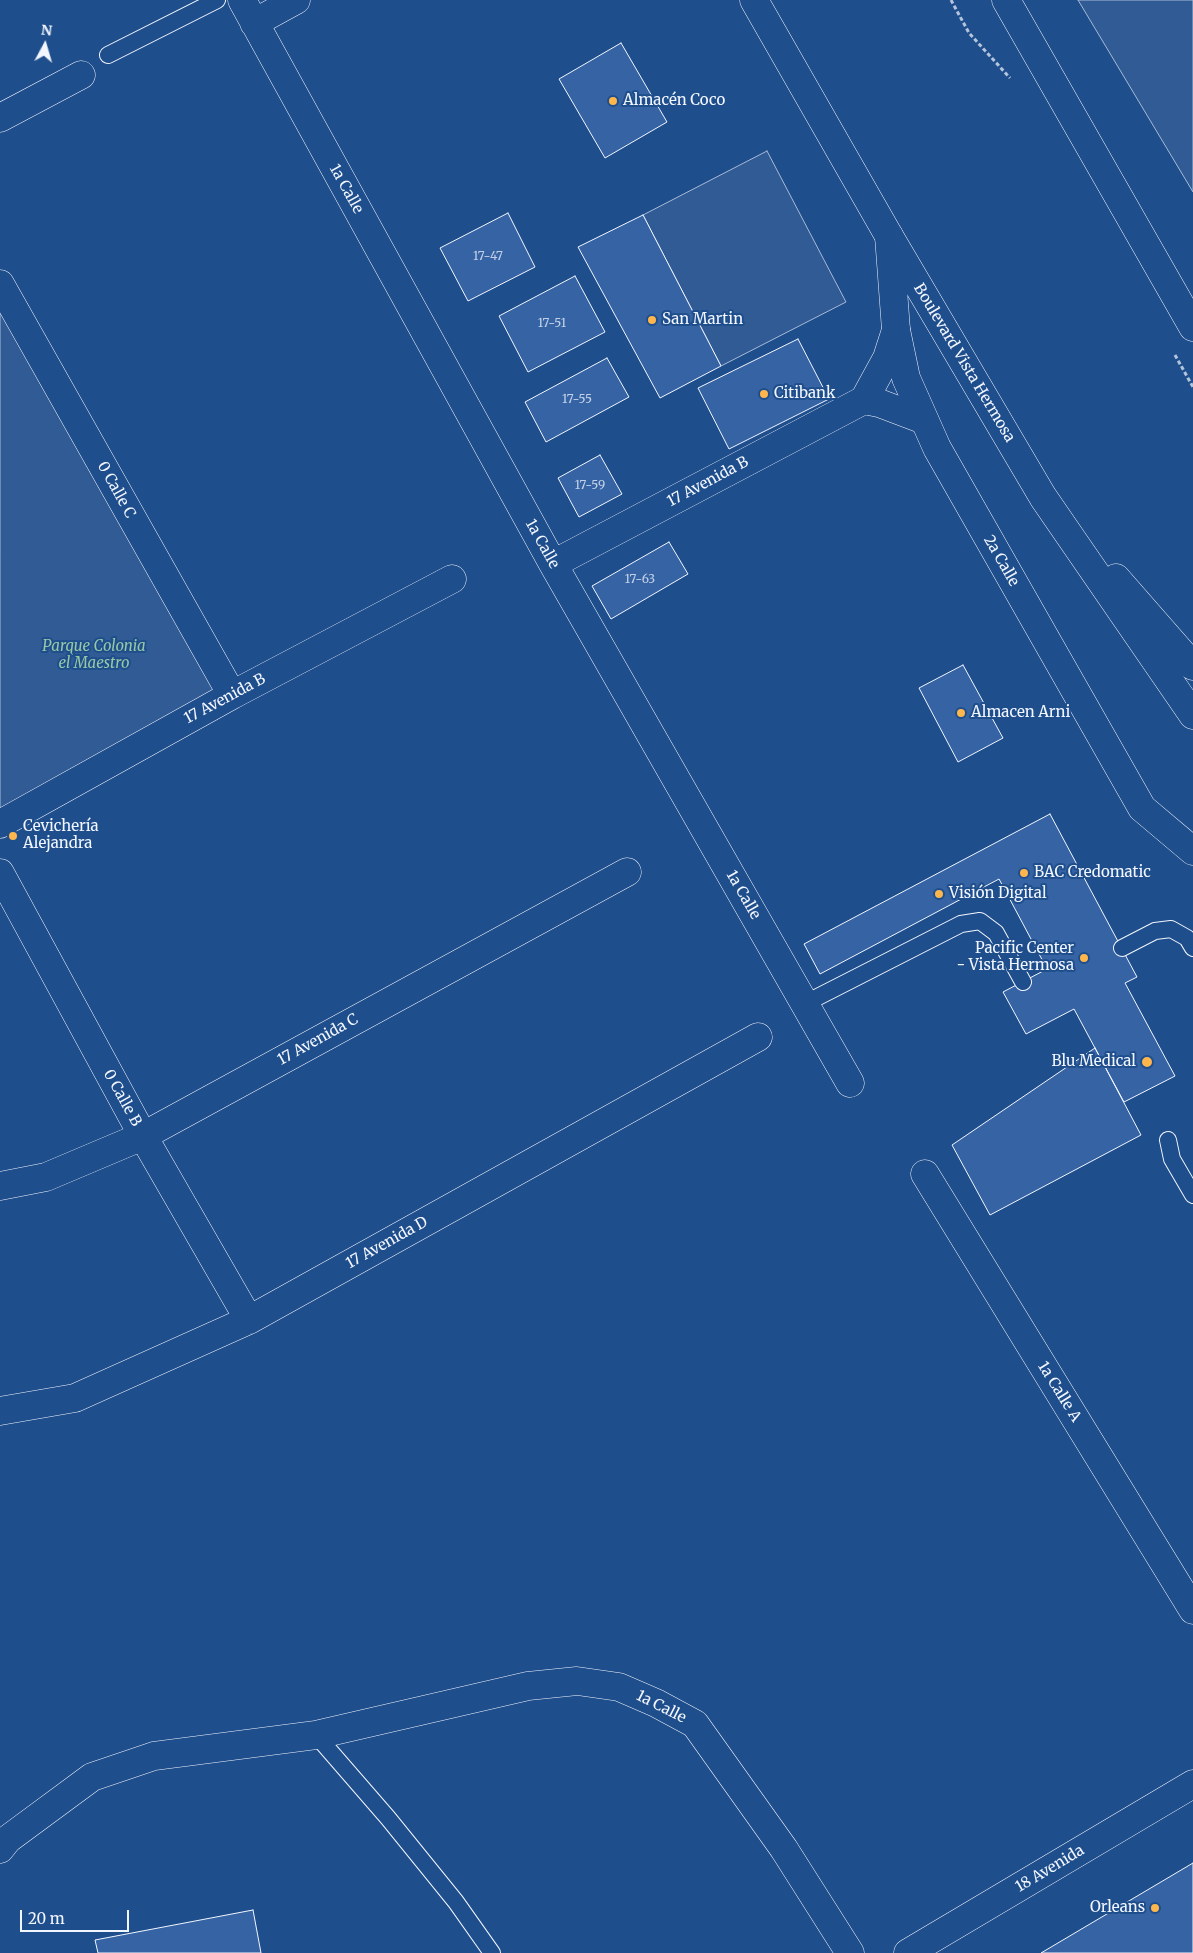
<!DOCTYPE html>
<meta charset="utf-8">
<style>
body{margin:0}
#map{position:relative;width:1193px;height:1953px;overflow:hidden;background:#1f4e8c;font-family:Merriweather,serif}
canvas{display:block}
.north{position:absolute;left:20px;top:20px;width:50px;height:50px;-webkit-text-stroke:4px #1f4e8c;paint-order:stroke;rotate:6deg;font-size:14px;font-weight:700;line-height:20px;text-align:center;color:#f2f6ff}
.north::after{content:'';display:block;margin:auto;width:18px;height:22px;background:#f2f6ff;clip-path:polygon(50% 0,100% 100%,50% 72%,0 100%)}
.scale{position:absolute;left:20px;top:1910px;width:109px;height:22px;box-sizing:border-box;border:2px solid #f2f6ff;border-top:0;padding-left:6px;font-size:15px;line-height:18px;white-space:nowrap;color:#f2f6ff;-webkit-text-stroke:4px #1f4e8c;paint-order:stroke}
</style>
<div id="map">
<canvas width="1193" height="1953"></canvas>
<div class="north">N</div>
<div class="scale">20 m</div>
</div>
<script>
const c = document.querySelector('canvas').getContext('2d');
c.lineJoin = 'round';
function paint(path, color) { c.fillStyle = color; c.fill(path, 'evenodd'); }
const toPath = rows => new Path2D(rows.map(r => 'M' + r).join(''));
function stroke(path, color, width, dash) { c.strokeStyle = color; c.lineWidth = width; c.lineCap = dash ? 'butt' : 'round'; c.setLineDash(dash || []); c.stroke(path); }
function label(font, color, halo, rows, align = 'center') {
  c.font = font + ' Merriweather,serif'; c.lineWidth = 4; c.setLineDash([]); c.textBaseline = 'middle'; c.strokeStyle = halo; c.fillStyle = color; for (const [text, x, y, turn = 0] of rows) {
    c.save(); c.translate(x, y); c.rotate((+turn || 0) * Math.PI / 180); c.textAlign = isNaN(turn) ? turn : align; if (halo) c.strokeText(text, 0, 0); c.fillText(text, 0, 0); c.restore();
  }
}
const built = toPath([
 [1078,0,1193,0,1193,192,1078,0],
 [767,151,846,302,721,366,643,215,767,151],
 [0,300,224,692,0,816,0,300]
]);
paint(built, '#305b95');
stroke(built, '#a8bbd7', 1);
const building = toPath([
 [621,43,667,122,605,158,559,79,621,43],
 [508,213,535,267,468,301,440,248,508,213],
 [643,215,721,366,660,398,578,247,643,215],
 [575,276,605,332,528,372,499,316,575,276],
 [798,339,829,399,729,449,698,388,798,339],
 [607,358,629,397,546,442,525,402,607,358],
 [600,455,622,494,579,517,558,478,600,455],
 [669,542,688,574,611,619,592,586,669,542],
 [963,665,1003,738,958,762,919,688,963,665],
 [1050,814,1137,977,1125,983,1175,1076,1124,1102,1074,1009,1026,1034,1003,992,1047,969,999,879,820,974,804,944,1050,814],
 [1095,1048,1141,1135,990,1215,952,1145,1095,1048],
 [1193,1863,1193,1953,1041,1953,1193,1863],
 [253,1910,261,1953,98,1953,95,1940,253,1910]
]);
paint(building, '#3563a3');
stroke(building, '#f2f6ff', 1);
const service = toPath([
 [108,55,217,0],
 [1122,948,1155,931,1171,929,1187,938,1193,948],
 [806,1003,961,924,980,921,996,933,1023,982],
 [1168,1140,1172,1159,1193,1195],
 [316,1735,388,1818,456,1902,492,1953]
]);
const minor = toPath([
 [242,0,553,564,850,1083],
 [254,23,296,0],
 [0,118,81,75],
 [0,284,232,695],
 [864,400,879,403,924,420],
 [553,564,864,400,887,358,896,330],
 [0,824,232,695,452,579],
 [0,873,143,1136,249,1320],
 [925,1174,1193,1610],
 [0,1186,46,1177,143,1136,627,872],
 [0,1411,75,1398,249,1320,758,1037],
 [0,1849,8,1839,92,1777,154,1756,316,1735,528,1686,577,1681,619,1687,656,1703,695,1724,784,1849,850,1953],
 [908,1953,1193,1784]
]);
const tertiary = toPath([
 [889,236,896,330,906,378,937,448,1142,808,1193,851]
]);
const primary = toPath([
 [754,0,889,236,1043,497,1193,715],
 [1006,0,1193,327],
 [1116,578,1193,666]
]);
stroke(service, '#f2f6ff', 18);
stroke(minor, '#f2f6ff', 29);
stroke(tertiary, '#f2f6ff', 29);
stroke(primary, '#f2f6ff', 29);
stroke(toPath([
 [951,0,969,33,1010,78],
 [1175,355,1193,387]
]), '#b3c4dc', 3, [4, 2.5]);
stroke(service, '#1f4e8c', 16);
stroke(minor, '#1f4e8c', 28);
stroke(tertiary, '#1f4e8c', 28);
stroke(primary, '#1f4e8c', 28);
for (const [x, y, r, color] of [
 [613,101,5,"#ffb74d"],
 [652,320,5,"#ffb74d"],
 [764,394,5,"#ffb74d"],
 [961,713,5,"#ffb74d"],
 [13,836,5,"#ffb74d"],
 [1024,873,5,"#ffb74d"],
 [939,894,5,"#ffb74d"],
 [1084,958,5,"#ffb74d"],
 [1147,1062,6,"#ffb74d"],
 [1155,1908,5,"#ffb74d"]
]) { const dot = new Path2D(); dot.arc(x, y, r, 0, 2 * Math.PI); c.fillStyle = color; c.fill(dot); stroke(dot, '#1f4e8c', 2); }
label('12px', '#c3d1e8', null, [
 ["17-47",488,257],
 ["17-51",552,324],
 ["17-55",577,400],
 ["17-59",590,486],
 ["17-63",640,580]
]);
label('15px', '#f2f6ff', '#1f4e8c', [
 ["Almacén Coco",623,101],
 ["San Martin",662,320],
 ["Citibank",774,394],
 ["Almacen Arni",971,713],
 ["Cevichería",23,827],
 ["Alejandra",23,844],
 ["BAC Credomatic",1034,873],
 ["Visión Digital",949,894],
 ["Pacific Center",1074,949,"right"],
 ["- Vista Hermosa",1074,966,"right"],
 ["Blu Medical",1136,1062,"right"],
 ["Orleans",1145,1908,"right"]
], 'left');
label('15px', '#f2f6ff', '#1f4e8c', [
 ["1a Calle",346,189,61],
 ["Boulevard Vista Hermosa",964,363,59],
 ["17 Avenida B",708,482,-28],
 ["0 Calle C",116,490,61],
 ["1a Calle",542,544,61],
 ["2a Calle",1001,561,60],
 ["17 Avenida B",225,699,-28],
 ["1a Calle",743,895,60],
 ["17 Avenida C",318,1040,-29],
 ["0 Calle B",122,1098,61],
 ["17 Avenida D",387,1243,-29],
 ["1a Calle A",1059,1392,58],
 ["1a Calle",661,1707,27],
 ["18 Avenida",1050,1869,-31]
]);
label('italic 15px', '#97c8a6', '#1f4e8c', [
 ["Parque Colonia",94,647],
 ["el Maestro",94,664]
]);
</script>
